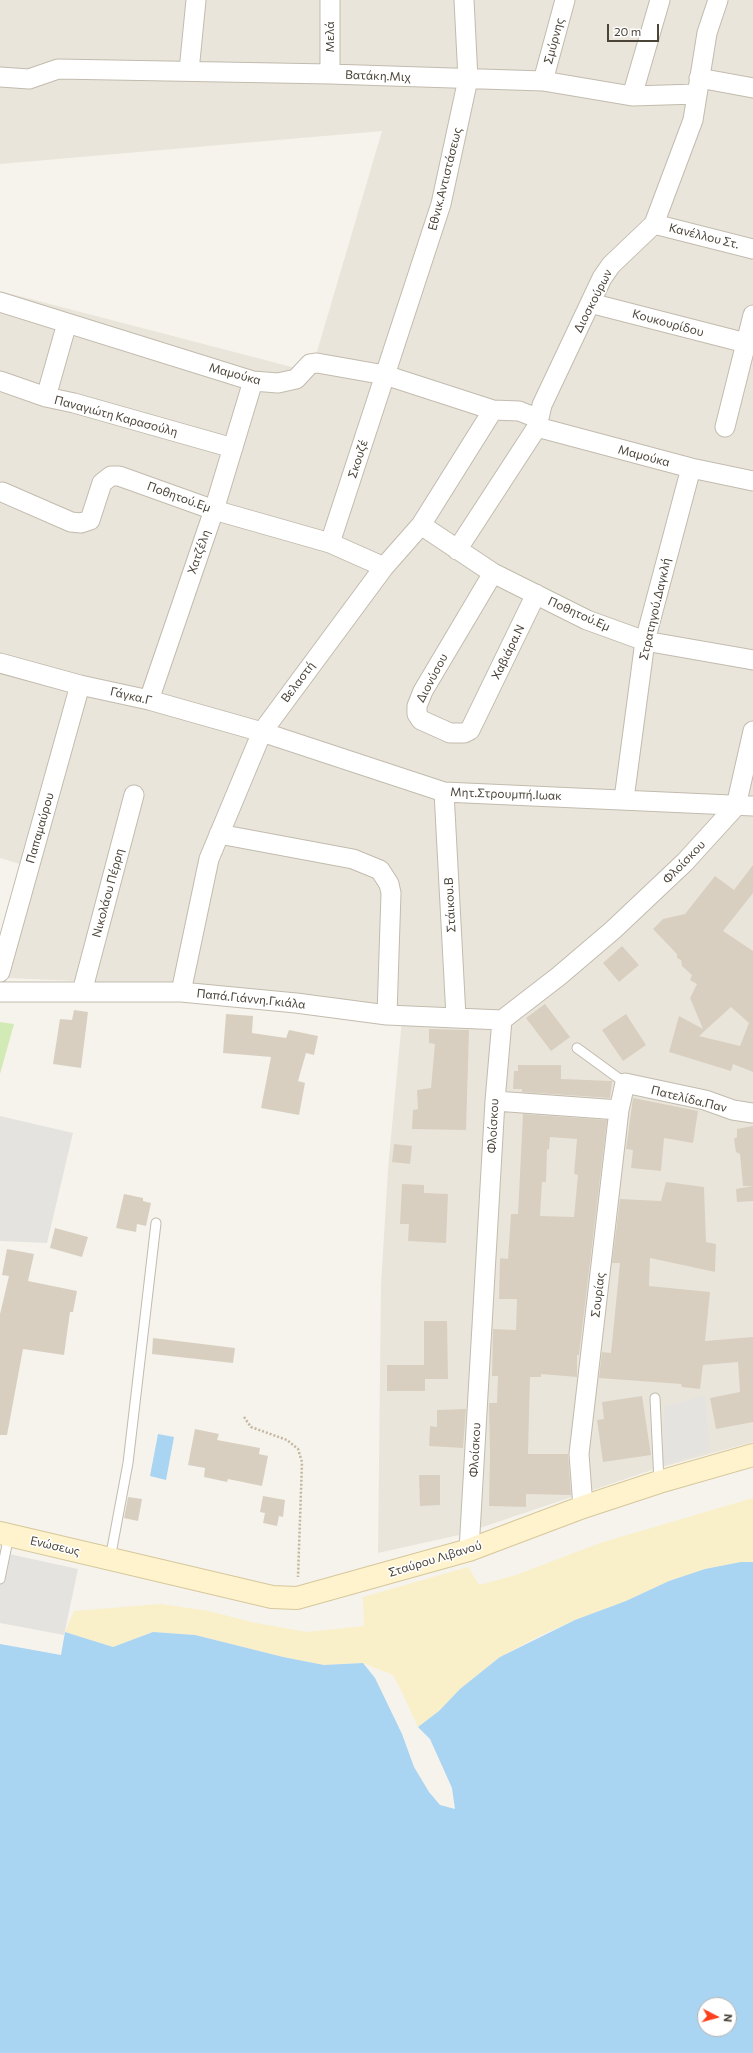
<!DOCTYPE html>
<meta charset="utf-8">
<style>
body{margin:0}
#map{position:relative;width:753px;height:2053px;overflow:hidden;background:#f6f3ec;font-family:Commissioner,sans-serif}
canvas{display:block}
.north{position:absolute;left:697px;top:1997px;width:40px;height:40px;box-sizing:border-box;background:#fff;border:1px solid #b7b4b0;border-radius:50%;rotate:96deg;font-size:11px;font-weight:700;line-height:16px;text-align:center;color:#4b4439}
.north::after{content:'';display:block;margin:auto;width:14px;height:18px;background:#fc3f1d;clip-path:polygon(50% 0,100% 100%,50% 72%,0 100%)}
.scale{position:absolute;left:607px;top:24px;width:52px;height:18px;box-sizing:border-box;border:2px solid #4b4439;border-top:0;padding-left:5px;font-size:12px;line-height:14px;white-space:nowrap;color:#4b4439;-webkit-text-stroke:3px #fff;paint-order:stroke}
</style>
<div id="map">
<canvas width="753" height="2053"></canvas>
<div class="north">N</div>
<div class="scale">20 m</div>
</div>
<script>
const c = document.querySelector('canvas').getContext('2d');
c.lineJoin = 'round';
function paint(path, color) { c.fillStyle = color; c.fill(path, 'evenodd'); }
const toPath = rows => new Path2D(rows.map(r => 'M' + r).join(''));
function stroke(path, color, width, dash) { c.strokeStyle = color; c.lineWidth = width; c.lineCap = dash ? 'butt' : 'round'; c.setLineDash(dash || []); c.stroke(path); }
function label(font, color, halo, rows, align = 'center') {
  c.font = font + ' Commissioner,sans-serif'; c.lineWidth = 3; c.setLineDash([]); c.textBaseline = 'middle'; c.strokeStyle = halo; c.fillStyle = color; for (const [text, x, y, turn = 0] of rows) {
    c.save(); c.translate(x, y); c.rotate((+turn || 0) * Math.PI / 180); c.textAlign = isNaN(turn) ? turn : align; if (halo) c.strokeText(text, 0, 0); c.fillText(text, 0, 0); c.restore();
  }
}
paint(toPath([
 [0,0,753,0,753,1442,655,1469,459,1535,378,1553,381,1285,388,1169,403,1009,216,987,7,978,36,869,0,858,0,291,311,372,382,131,0,164]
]), '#eae5da');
paint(toPath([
 [0,1022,14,1024,0,1074]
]), '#d2eab5');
paint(toPath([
 [753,1498,753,1562,741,1562,705,1569,669,1581,626,1601,575,1620,541,1635,500,1657,460,1689,439,1711,418,1727,401,1690,393,1675,363,1663,324,1665,283,1657,195,1635,153,1632,113,1647,65,1632,74,1611,161,1604,209,1611,251,1622,306,1632,364,1626,363,1597,468,1567,479,1585,516,1575,600,1543]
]), '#f9efc9');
paint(toPath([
 [0,1116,73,1133,47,1243,0,1241],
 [705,1395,710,1451,663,1465,664,1407],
 [0,1552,78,1569,64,1635,0,1623]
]), '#e5e3e0');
paint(toPath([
 [158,1434,174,1437,166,1480,150,1476],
 [741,1562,753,1562,753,2053,0,2053,0,1644,61,1655,65,1632,113,1647,153,1632,195,1635,283,1657,324,1665,363,1663,375,1678,402,1734,414,1767,429,1792,440,1805,455,1809,452,1788,430,1739,418,1727,439,1711,460,1689,500,1657,575,1620,626,1601,669,1581,705,1569],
 [705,2005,729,2005,729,2029,705,2029]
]), '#a9d4f2');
paint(toPath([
 [753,865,753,893,723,931,753,951,753,1072,733,1064,731,1071,669,1052,679,1016,703,1029,690,998,697,984,690,980,692,975,682,966,681,960,677,958,677,954,653,929,663,919,685,914,715,876,734,890],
 [731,1007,749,1023,740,1046,699,1036],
 [622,946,639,965,619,982,603,963],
 [545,1004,570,1037,551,1051,526,1018],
 [74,1010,88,1012,81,1068,53,1064,60,1019,72,1020],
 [226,1014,253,1016,252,1033,286,1038,289,1030,318,1036,314,1055,306,1053,298,1081,305,1083,299,1115,261,1108,271,1057,223,1053],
 [626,1014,646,1045,623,1061,602,1030],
 [429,1029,469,1030,466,1130,412,1129,413,1110,418,1109,417,1090,431,1088,435,1044,429,1043],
 [518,1065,561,1065,561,1079,612,1081,610,1098,522,1092,522,1089,513,1089,514,1071,518,1071],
 [633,1098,698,1111,693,1143,664,1138,661,1171,631,1168,633,1150,626,1149],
 [523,1114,607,1120,579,1355,577,1355,577,1377,541,1374,541,1377,530,1377,528,1454,568,1454,571,1495,526,1494,526,1507,489,1506,490,1453,489,1403,497,1403,498,1376,492,1376,493,1329,516,1330,517,1299,499,1299,500,1258,508,1259,511,1214,518,1214],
 [550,1137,577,1139,574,1174,578,1175,574,1217,540,1216,542,1182,546,1182,547,1149,549,1150],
 [753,1126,753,1186,743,1186,740,1154,736,1152,734,1139,737,1137,737,1129],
 [394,1144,412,1146,410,1164,392,1162],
 [666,1182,704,1187,706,1242,716,1244,715,1272,650,1258,649,1286,710,1292,705,1341,753,1337,753,1422,716,1429,710,1398,740,1392,738,1362,703,1365,700,1389,682,1387,681,1384,599,1378,602,1352,611,1353,620,1263,612,1263,620,1199,661,1201],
 [402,1184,424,1185,424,1193,448,1194,446,1243,408,1241,409,1224,400,1224],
 [753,1186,753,1201,737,1202,736,1189],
 [124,1194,143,1198,143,1201,151,1203,146,1226,137,1224,136,1232,116,1228],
 [55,1228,88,1237,82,1257,50,1248],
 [7,1249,34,1254,28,1281,77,1291,73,1312,70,1312,64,1355,23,1349,7,1435,0,1435,0,1314,9,1276,2,1275],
 [424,1321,447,1321,448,1379,425,1379,425,1391,387,1391,387,1365,424,1365],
 [153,1338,235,1348,233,1363,152,1354],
 [642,1396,651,1455,603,1462,597,1420,604,1419,602,1402],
 [466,1409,463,1448,429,1446,430,1426,437,1427,437,1410],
 [195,1429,219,1434,217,1440,260,1448,259,1454,268,1456,262,1486,228,1479,227,1482,204,1477,205,1468,188,1465],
 [419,1475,440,1475,440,1505,420,1506],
 [263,1496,285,1500,283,1517,279,1516,277,1526,263,1523,265,1513,260,1512],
 [128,1497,142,1499,138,1521,124,1518]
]), '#d8cfc1');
const lane = toPath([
 [577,1048,625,1083],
 [655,1398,659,1482],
 [110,1559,128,1463,156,1223],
 [0,1579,9,1535]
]);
const street = toPath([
 [189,71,196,0],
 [330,74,330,0],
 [0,77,29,79,58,69,330,74,543,81,632,96,697,94],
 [699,78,753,88],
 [543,81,565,0],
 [632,96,660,0],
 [654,224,753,249],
 [0,302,253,381,278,383,296,379,310,364,317,363,385,375,493,410,519,411,537,418],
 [590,303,746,343],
 [0,381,46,397,74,403,233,448],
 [46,397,67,323],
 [537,427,691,468,753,481],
 [725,427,753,315],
 [2,492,71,522,81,523,90,520,102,483,111,476,119,476,214,510,330,543,384,567],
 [421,525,493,573,587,620,645,641,753,660],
 [330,543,441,204,468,79,464,0],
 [457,550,537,427,542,405,602,278,611,265,654,224,693,120,707,33,718,0],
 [493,573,423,691,417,706,417,714,421,720,450,733,464,733,470,730,536,594],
 [0,663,80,685,149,700,262,732,444,792,753,806],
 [149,700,214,510,253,381],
 [444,792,456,1017],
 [624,799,645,641,691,468],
 [219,834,353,859,380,870,389,884,391,893,387,1015],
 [0,972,80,685],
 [0,992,181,992,296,1003,387,1015,502,1020],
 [82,992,134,795],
 [181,992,209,859,262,732,384,567,421,525,493,410],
 [495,1101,619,1110],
 [583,1507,579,1454,619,1110,625,1083,705,1100,733,1110,753,1113],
 [469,1550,495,1101,502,1020,559,976,613,930,685,862,736,806,753,731]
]);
const secondary = toPath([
 [0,1533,272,1597,297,1598,469,1550,583,1507,659,1482,753,1455]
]);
stroke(lane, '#c2bbae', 11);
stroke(street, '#c2bbae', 21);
stroke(secondary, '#d6c79b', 24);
stroke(toPath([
 [244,1417,251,1427,287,1440,298,1449,302,1462,298,1577]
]), '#c4b79f', 2.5, [2, 2]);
stroke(lane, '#fff', 9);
stroke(street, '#fff', 19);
stroke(secondary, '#fff3cd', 22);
label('12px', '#4b4439', '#fff', [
 ["Μελά",330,37,-90],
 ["Σμύρνης",554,41,-75],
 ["Βατάκη.Μιχ",378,76,2],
 ["Εθνικ.Αντιστάσεως",445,179,-76],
 ["Κανέλλου Στ.",704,236,14],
 ["Διοσκούρων",593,301,-63],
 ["Κουκουρίδου",668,323,15],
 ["Μαμούκα",235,374,15],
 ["Παναγιώτη Καρασούλη",116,416,15],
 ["Μαμούκα",644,456,15],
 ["Σκουζέ",358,459,-72],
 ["Ποθητού.Εμ",179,497,20],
 ["Χατζέλη",199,552,-71],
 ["Στρατηγού.Δαγκλή",655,609,-77],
 ["Ποθητού.Εμ",579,614,24],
 ["Χαβιάρα.Ν",508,652,-64],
 ["Διονύσου",432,678,-62],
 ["Βελαστή",298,682,-53],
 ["Γάγκα.Γ",131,696,13],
 ["Μητ.Στρουμπή.Ιωακ",506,794,2],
 ["Παπαμαύρου",40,828,-74],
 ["Φλοίσκου",684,862,-46],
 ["Νικολάου Πέρρη",108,893,-75],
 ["Στάικου.Β",450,905,-93],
 ["Παπά.Γιάννη.Γκιάλα",251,999,6],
 ["Πατελίδα.Παν",689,1099,14],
 ["Φλοίσκου",493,1126,-87],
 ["Σουρίας",598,1295,-83],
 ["Φλοίσκου",475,1450,-87],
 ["Ενώσεως",55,1546,13],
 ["Σταύρου Λιβανού",435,1559,-17]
]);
</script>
